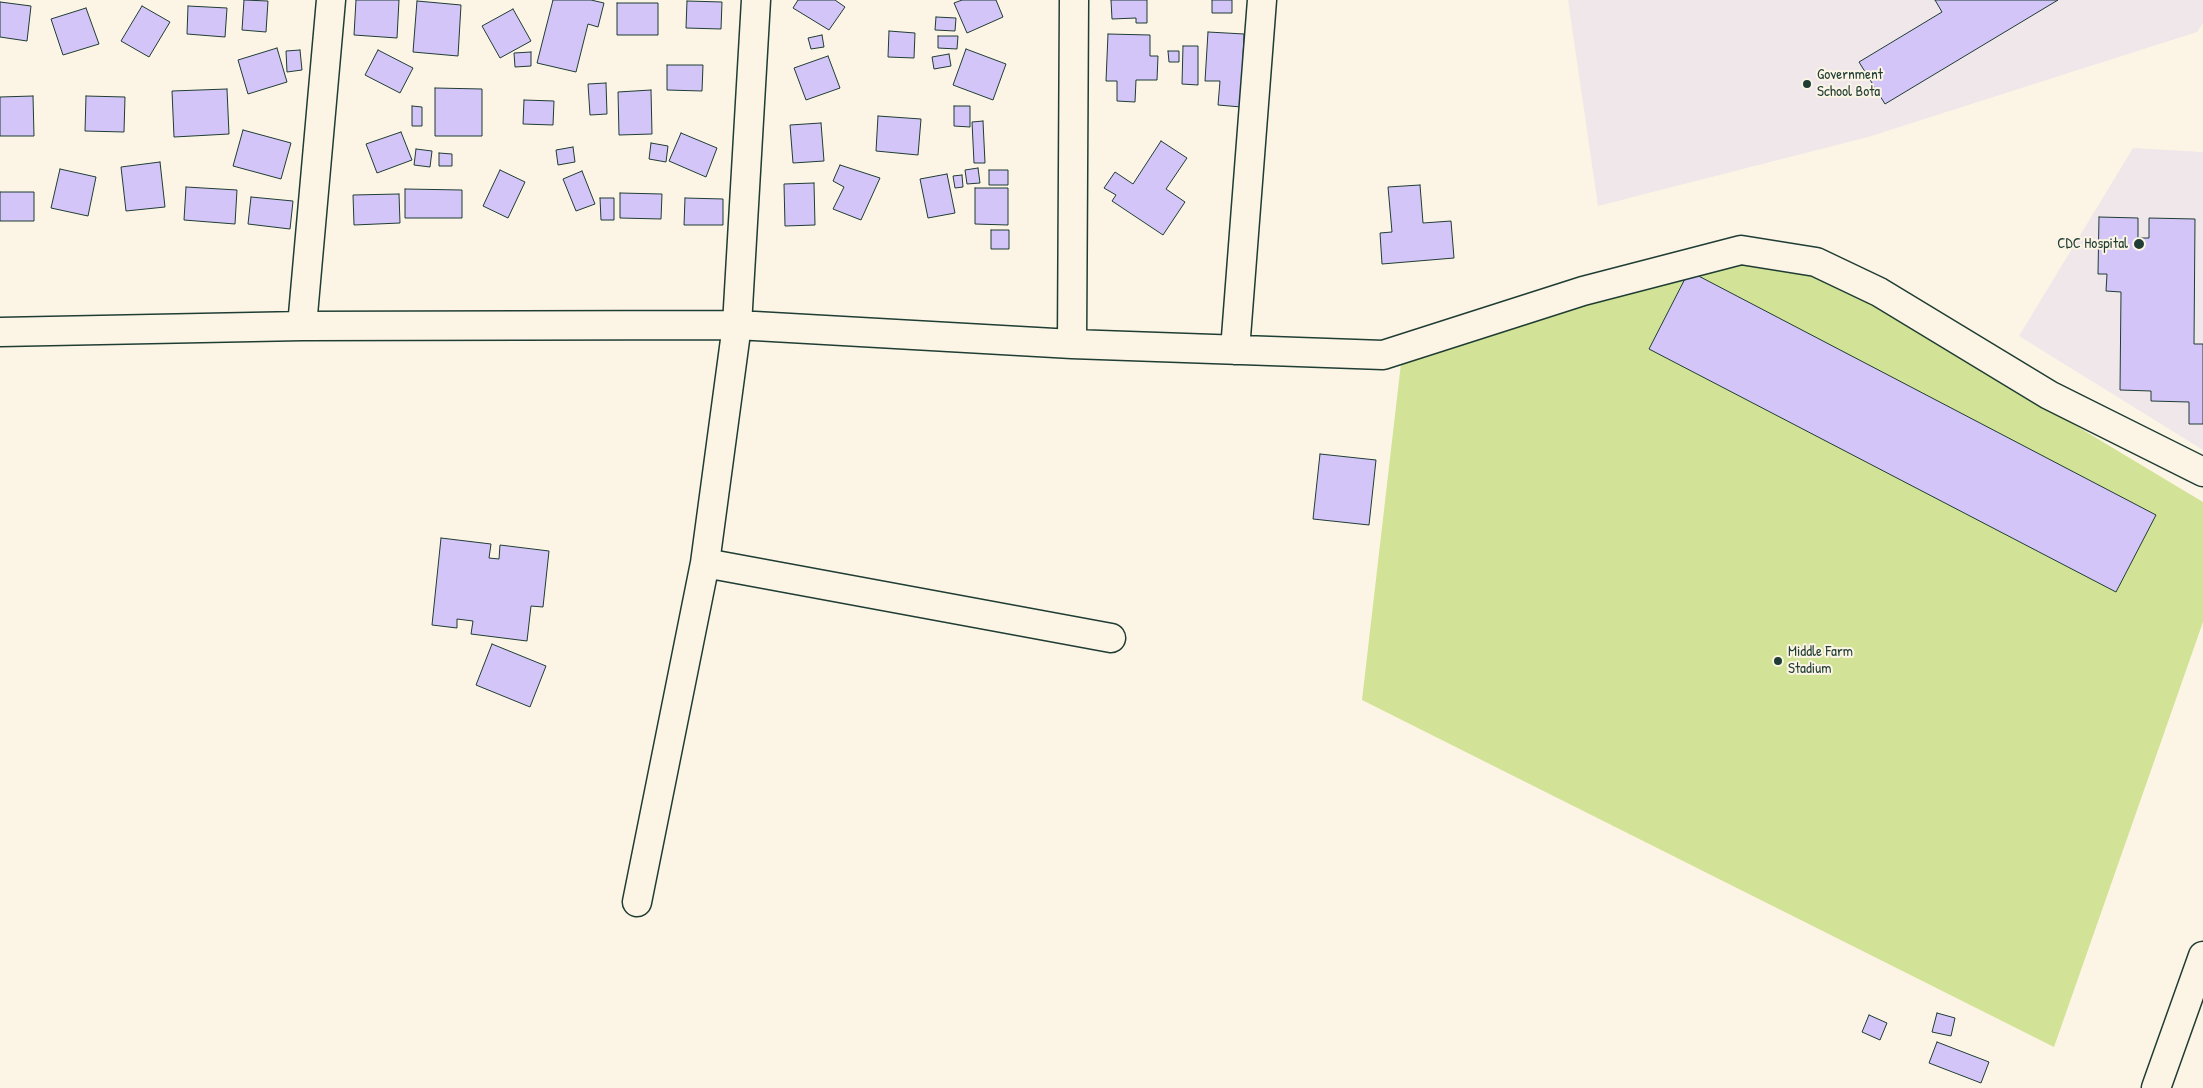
<!DOCTYPE html>
<style>
body{margin:0}
canvas{display:block;background:#fcf5e5}
</style>
<canvas width="2203" height="1088"></canvas>
<script>
const c = document.querySelector('canvas').getContext('2d');
c.lineJoin = 'round';
function paint(path, color) { c.fillStyle = color; c.fill(path, 'evenodd'); }
const toPath = rows => new Path2D(rows.map(r => 'M' + r).join(''));
function stroke(path, color, width, dash) { c.strokeStyle = color; c.lineWidth = width; c.lineCap = dash ? 'butt' : 'round'; c.setLineDash(dash || []); c.stroke(path); }
function label(font, color, halo, rows, align = 'center') {
  c.font = font + ' "Patrick Hand",sans-serif'; c.lineWidth = 4; c.setLineDash([]); c.textBaseline = 'middle'; c.strokeStyle = halo; c.fillStyle = color; for (const [text, x, y, turn = 0] of rows) {
    c.save(); c.translate(x, y); c.rotate((+turn || 0) * Math.PI / 180); c.textAlign = isNaN(turn) ? turn : align; if (halo) c.strokeText(text, 0, 0); c.fillText(text, 0, 0); c.restore();
  }
}
paint(toPath([
 [1568,0,2203,0,2203,23,2197,32,1868,137,1598,206],
 [2133,148,2203,152,2203,450,2019,336]
]), '#f0e7ea');
paint(toPath([
 [1778,247,2203,502,2203,622,2054,1047,1362,700,1403,346]
]), '#d2e397');
const building = toPath([
 [244,0,268,1,266,32,242,30,244,0],
 [356,0,399,0,397,38,354,35,356,0],
 [553,0,591,0,604,3,598,27,588,24,576,72,537,63,553,0],
 [798,0,835,0,845,7,829,30,793,8,798,0],
 [962,0,996,0,1003,17,967,33,954,3,962,0],
 [1111,0,1147,0,1147,23,1136,23,1136,18,1112,19,1111,0],
 [1212,0,1232,0,1232,13,1212,13,1212,0],
 [1935,0,2058,0,1885,104,1859,62,1942,12,1935,0],
 [417,1,461,5,458,56,413,52,417,1],
 [687,1,722,2,721,29,686,28,687,1],
 [0,2,31,6,27,41,0,37,0,2],
 [617,3,658,3,658,35,617,35,617,3],
 [142,6,170,22,149,57,121,41,142,6],
 [188,6,227,8,225,37,187,34,188,6],
 [86,8,99,44,63,55,51,19,86,8],
 [513,9,531,41,500,58,482,26,513,9],
 [936,17,956,18,955,31,935,30,936,17],
 [889,31,915,33,914,58,888,57,889,31],
 [1208,32,1244,34,1241,107,1218,105,1220,81,1205,81,1208,32],
 [1108,34,1150,35,1150,56,1158,56,1157,80,1136,80,1135,102,1117,101,1117,81,1106,81,1108,34],
 [822,35,824,47,811,49,808,38,822,35],
 [938,36,958,36,957,49,938,48,938,36],
 [1183,46,1198,46,1198,85,1182,84,1183,46],
 [277,48,287,82,248,94,238,60,277,48],
 [966,49,1006,64,993,100,953,85,966,49],
 [300,50,302,70,287,72,286,51,300,50],
 [378,50,413,68,400,93,365,75,378,50],
 [1168,51,1179,51,1179,62,1169,62,1168,51],
 [531,52,531,66,515,67,514,53,531,52],
 [949,54,951,66,934,69,932,57,949,54],
 [828,56,840,88,806,100,794,68,828,56],
 [667,65,703,65,702,91,667,90,667,65],
 [606,83,607,114,590,115,588,84,606,83],
 [435,88,482,89,482,136,435,136,435,88],
 [227,89,229,134,174,137,172,91,227,89],
 [651,90,652,134,619,135,618,92,651,90],
 [33,96,34,136,0,136,0,97,33,96],
 [86,96,125,97,124,132,85,131,86,96],
 [524,100,554,101,553,125,523,124,524,100],
 [412,106,422,107,422,126,412,126,412,106],
 [954,106,970,106,970,127,954,126,954,106],
 [878,116,921,119,918,155,876,151,878,116],
 [983,121,985,163,974,163,972,122,983,121],
 [821,123,824,161,793,163,790,125,821,123],
 [243,130,291,143,281,179,233,166,243,130],
 [401,132,412,160,377,173,366,144,401,132],
 [681,133,717,148,706,177,669,161,681,133],
 [1161,141,1187,158,1166,189,1185,202,1163,235,1112,201,1116,195,1104,188,1115,172,1133,184,1161,141],
 [651,143,668,146,666,162,649,159,651,143],
 [573,147,575,162,558,165,556,150,573,147],
 [416,149,432,151,430,167,414,165,416,149],
 [439,153,452,154,452,166,439,166,439,153],
 [160,162,165,207,126,211,121,167,160,162],
 [840,165,880,178,861,220,833,209,844,187,833,181,840,165],
 [978,168,980,183,967,184,965,170,978,168],
 [60,169,96,177,88,216,51,208,60,169],
 [500,170,525,182,508,218,483,206,500,170],
 [989,170,1008,170,1008,185,989,185,989,170],
 [582,171,595,204,576,211,563,179,582,171],
 [947,174,955,213,928,218,920,179,947,174],
 [962,175,963,187,955,188,953,176,962,175],
 [814,183,815,225,785,226,784,184,814,183],
 [1420,185,1423,223,1451,221,1454,258,1382,264,1380,233,1392,232,1388,187,1420,185],
 [186,187,237,190,235,224,184,220,186,187],
 [975,188,1008,188,1008,225,975,224,975,188],
 [405,189,462,190,462,218,405,218,405,189],
 [0,192,34,192,34,221,0,221,0,192],
 [620,193,662,194,661,219,620,218,620,193],
 [399,194,400,223,354,225,353,195,399,194],
 [251,197,293,201,290,229,248,224,251,197],
 [600,198,614,198,614,220,601,220,600,198],
 [685,198,723,199,723,225,684,225,685,198],
 [2099,217,2138,218,2138,238,2149,238,2149,218,2195,219,2194,344,2203,344,2203,424,2189,424,2189,402,2151,401,2151,391,2120,390,2121,292,2106,291,2107,274,2098,274,2099,217],
 [991,230,1009,230,1009,249,991,249,991,230],
 [1689,271,2156,515,2116,592,1649,349,1689,271],
 [1320,454,1376,460,1369,525,1313,519,1320,454],
 [441,538,491,544,489,558,499,559,500,545,549,551,543,607,531,606,527,641,471,634,473,621,457,619,457,628,432,625,441,538],
 [492,644,546,666,530,707,476,685,492,644],
 [1937,1013,1955,1018,1951,1036,1932,1032,1937,1013],
 [1869,1015,1887,1023,1880,1040,1862,1032,1869,1015],
 [1937,1042,1989,1062,1981,1083,1929,1063,1937,1042]
]);
paint(building, '#d3c5f7');
stroke(building, '#1f3d34', 1);
const minor = toPath([
 [302,326,331,0],
 [0,332,302,326,737,325,1072,344,1383,355,1583,291,1741,250,1816,262,1879,292,2049,395,2203,472],
 [1072,344,1074,0],
 [1235,350,1262,0],
 [705,563,1111,638],
 [637,902,705,563,737,325,756,0],
 [2156,1088,2203,956]
]);
stroke(minor, '#1f3d34', 31);
stroke(minor, '#fcf5e5', 28);
for (const [x, y, r, color] of [
 [1807,84,5,"#1f3d34"],
 [2139,244,6,"#1f3d34"],
 [1778,661,5,"#1f3d34"]
]) { const dot = new Path2D(); dot.arc(x, y, r, 0, 2 * Math.PI); c.fillStyle = color; c.fill(dot); stroke(dot, '#fcf5e5', 2); }
label('15px', '#1f3d34', '#fcf5e5', [
 ["Government",1817,75],
 ["School Bota",1817,92],
 ["CDC Hospital",2128,244,"right"],
 ["Middle Farm",1788,652],
 ["Stadium",1788,669]
], 'left');
</script>
